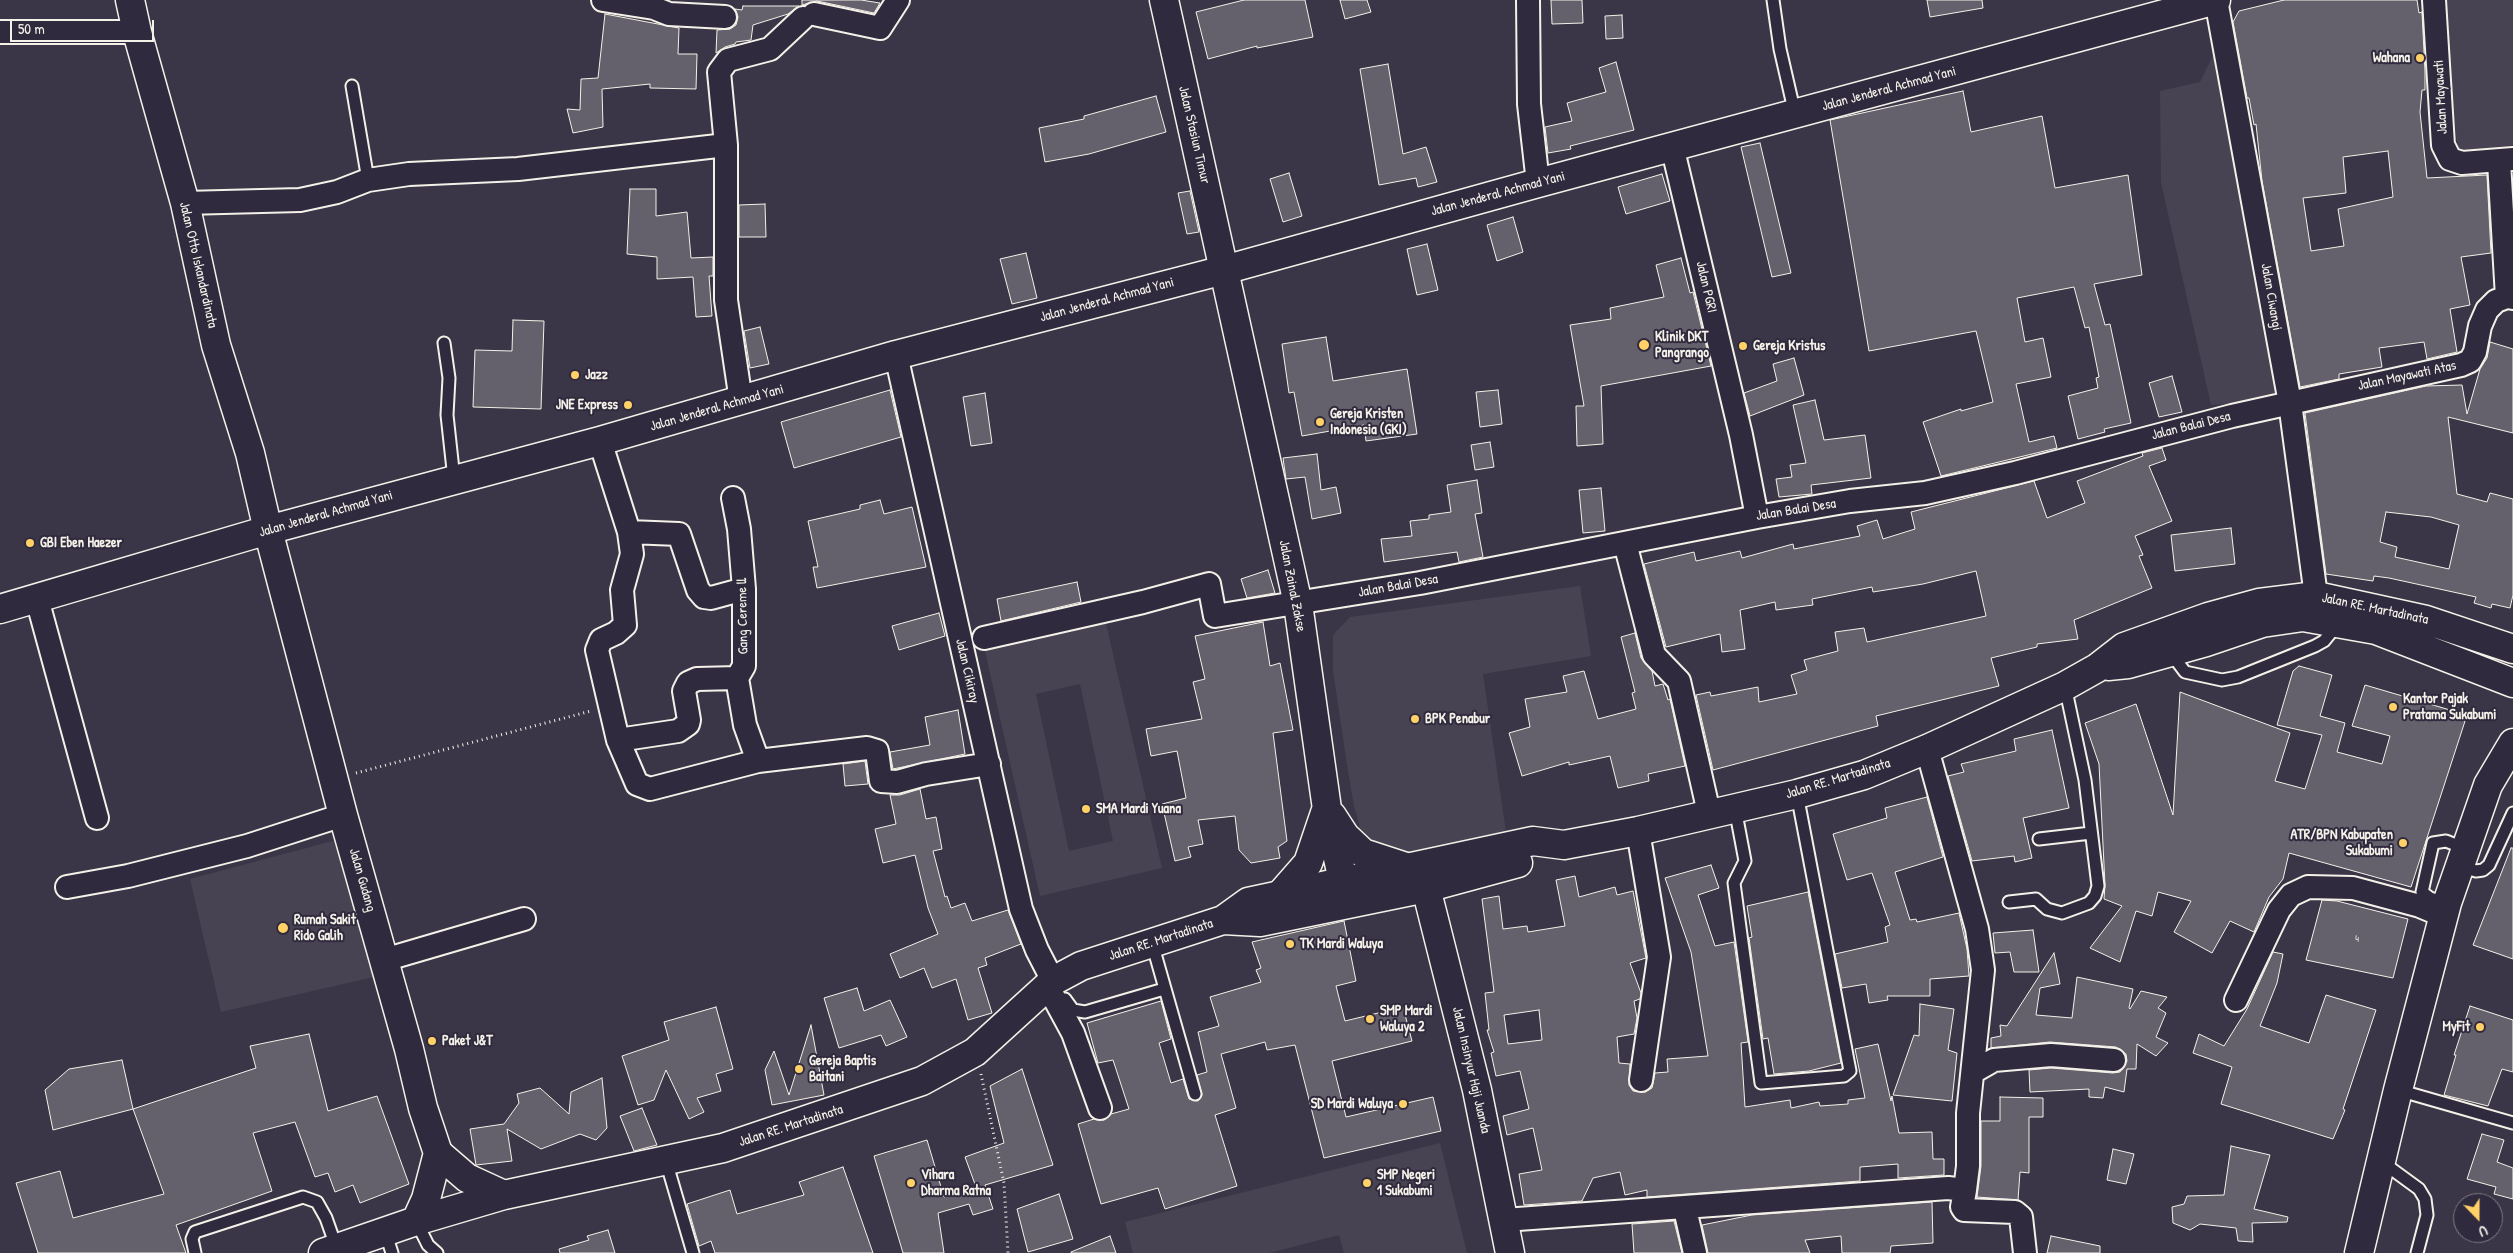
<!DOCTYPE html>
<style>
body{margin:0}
#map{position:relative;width:2513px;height:1253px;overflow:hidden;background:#3b3647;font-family:"Patrick Hand",sans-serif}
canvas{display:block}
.north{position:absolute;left:2453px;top:1193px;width:50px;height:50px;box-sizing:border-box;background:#2f2a3d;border:1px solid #7e7a81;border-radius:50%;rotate:158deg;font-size:14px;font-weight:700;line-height:20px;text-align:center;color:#f4f1e8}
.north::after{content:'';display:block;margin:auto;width:18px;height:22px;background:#ffd166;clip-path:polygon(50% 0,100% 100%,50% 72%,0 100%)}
.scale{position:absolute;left:10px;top:20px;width:144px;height:22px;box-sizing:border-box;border:2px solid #f4f1e8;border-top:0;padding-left:6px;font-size:15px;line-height:18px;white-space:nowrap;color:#f4f1e8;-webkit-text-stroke:4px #2f2a3d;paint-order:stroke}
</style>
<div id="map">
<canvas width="2513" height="1253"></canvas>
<div class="north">U</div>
<div class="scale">50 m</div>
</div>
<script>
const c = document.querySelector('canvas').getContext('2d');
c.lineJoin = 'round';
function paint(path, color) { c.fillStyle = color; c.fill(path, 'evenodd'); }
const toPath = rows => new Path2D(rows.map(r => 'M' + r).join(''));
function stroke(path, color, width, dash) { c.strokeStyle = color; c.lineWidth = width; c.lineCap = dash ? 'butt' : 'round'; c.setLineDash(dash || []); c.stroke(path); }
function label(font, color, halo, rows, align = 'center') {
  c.font = font + ' "Patrick Hand",sans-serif'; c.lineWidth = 4; c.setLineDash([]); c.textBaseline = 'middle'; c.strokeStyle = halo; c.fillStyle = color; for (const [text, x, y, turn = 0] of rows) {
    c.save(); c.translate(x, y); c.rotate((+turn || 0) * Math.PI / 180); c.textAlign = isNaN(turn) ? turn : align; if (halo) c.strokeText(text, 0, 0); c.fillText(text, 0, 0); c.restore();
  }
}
paint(toPath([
 [2442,0,2513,0,2513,145,2458,151],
 [2224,34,2286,400,2211,405,2161,182,2160,91,2200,82],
 [1580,586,1591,656,1483,674,1507,839,1407,859,1377,848,1362,836,1354,806,1347,765,1333,670,1333,635,1350,617],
 [1104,615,1162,868,1040,896,983,642],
 [1080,684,1113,841,1069,851,1036,694],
 [340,839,378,976,221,1012,190,879],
 [1440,1143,1467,1253,1344,1253,1339,1235,1269,1253,1133,1253,1125,1222]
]), '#484352');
const building = toPath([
 [802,0,861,0,880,3,874,13,817,1,802,5,802,0],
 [1244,0,1305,0,1313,37,1257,48,1257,46,1208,59,1196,12,1244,0],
 [1340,0,1367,0,1371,12,1345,19,1340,0],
 [1551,0,1582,0,1583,23,1552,24,1551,0],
 [1927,0,1982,0,1983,8,1930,17,1927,0],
 [2284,0,2417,0,2419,13,2422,12,2425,72,2425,90,2422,90,2420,112,2427,178,2487,175,2491,253,2461,257,2470,305,2450,309,2457,352,2427,359,2424,342,2379,348,2382,367,2339,374,2339,379,2300,387,2262,181,2256,124,2254,125,2249,98,2247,98,2233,22,2239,11,2284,0],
 [2388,151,2393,197,2338,209,2344,246,2311,251,2303,198,2346,193,2343,157,2388,151],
 [743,6,799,6,788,14,753,25,751,40,736,42,735,44,725,47,716,53,717,30,730,29,736,25,738,17,735,9,742,10,743,6],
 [605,14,679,28,678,54,697,54,696,89,650,88,650,84,602,89,603,127,573,133,567,109,580,110,581,79,598,78,605,14],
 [1622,15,1623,38,1606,39,1605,16,1622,15],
 [1616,62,1634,130,1570,146,1571,149,1548,153,1545,127,1572,121,1567,103,1606,92,1599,68,1616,62],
 [1388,64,1403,154,1426,147,1437,182,1418,187,1416,178,1379,185,1360,69,1388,64],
 [1963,91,1971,132,2042,116,2055,188,2128,175,2142,275,2094,284,2105,325,2110,324,2131,423,2104,429,2105,432,2078,439,2068,396,2098,388,2096,378,2099,377,2089,327,2085,328,2074,287,2017,298,2025,342,2043,338,2051,377,2016,384,2029,442,2054,436,2057,448,1941,476,1923,422,1961,409,1961,411,1993,402,1976,331,1869,351,1830,120,1963,91],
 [1156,96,1166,132,1089,154,1045,162,1039,128,1084,119,1084,116,1156,96],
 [1760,143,1791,273,1772,277,1741,147,1760,143],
 [1289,173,1302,216,1283,222,1270,179,1289,173],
 [1662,174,1670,201,1626,214,1618,187,1662,174],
 [630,189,656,189,656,216,687,212,691,258,713,257,713,276,709,276,712,316,696,317,693,277,657,279,657,257,627,254,630,189],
 [1190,191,1199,232,1187,234,1178,193,1190,191],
 [765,204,766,237,739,237,739,205,765,204],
 [1513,217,1523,252,1497,261,1487,225,1513,217],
 [1427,244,1438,290,1417,295,1407,249,1427,244],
 [1026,253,1037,298,1012,304,1000,259,1026,253],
 [1681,258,1690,293,1693,292,1711,366,1601,386,1603,444,1577,446,1576,406,1584,406,1570,325,1611,319,1610,308,1664,297,1656,265,1681,258],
 [513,320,544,321,541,409,473,407,475,350,512,351,513,320],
 [760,327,769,364,750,368,744,331,760,327],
 [1326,337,1333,381,1407,369,1417,434,1366,441,1364,425,1302,436,1294,392,1289,393,1282,344,1326,337],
 [2490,342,2513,349,2513,433,2448,417,2457,494,2487,502,2490,493,2513,499,2513,595,2510,608,2492,604,2491,608,2474,603,2476,597,2389,578,2374,576,2373,581,2326,574,2305,413,2426,386,2462,385,2467,414,2480,369,2487,358,2490,342],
 [2386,512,2431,517,2459,525,2449,569,2395,557,2397,547,2380,542,2386,512],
 [1794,358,1804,395,1750,416,1744,393,1777,381,1773,364,1794,358],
 [2172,376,2182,412,2159,417,2149,383,2172,376],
 [890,390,901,437,794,468,781,422,890,390],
 [1498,390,1502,424,1480,427,1476,392,1498,390],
 [985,393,992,443,971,446,963,397,985,393],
 [1815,400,1824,440,1865,435,1871,478,1811,485,1812,494,1779,497,1776,479,1792,477,1790,465,1806,463,1793,405,1815,400],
 [1490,442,1494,467,1475,470,1471,445,1490,442],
 [2162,448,2166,460,2149,466,2172,521,2135,536,2143,555,2139,556,2152,588,2074,620,2078,639,2037,644,2037,647,1991,658,1999,686,1876,716,1878,726,1713,770,1696,695,1710,692,1711,696,1758,687,1759,702,1797,694,1791,675,1807,670,1804,660,1838,651,1835,632,1864,628,1867,642,1986,616,1976,571,1923,584,1873,592,1872,587,1812,599,1813,605,1776,610,1775,602,1740,610,1745,649,1722,652,1720,634,1666,647,1644,564,1694,552,1696,561,1740,551,1742,558,1793,544,1794,549,1860,536,1857,526,1877,520,1883,539,1915,529,1911,512,2034,481,2047,518,2085,503,2077,481,2143,456,2142,453,2162,448],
 [1317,454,1321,490,1336,487,1341,513,1312,519,1305,477,1286,479,1283,458,1317,454],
 [1477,480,1482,513,1475,514,1483,557,1459,562,1457,552,1384,562,1381,539,1412,536,1410,521,1429,519,1429,515,1451,512,1447,485,1477,480],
 [1601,488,1605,531,1583,533,1579,490,1601,488],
 [880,500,884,514,912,507,926,567,817,588,813,567,818,567,808,521,860,509,860,505,880,500],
 [2231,528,2235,564,2175,571,2171,535,2231,528],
 [1268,570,1275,593,1247,598,1241,579,1268,570],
 [1077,582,1081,602,1001,621,997,599,1077,582],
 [939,613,945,636,899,650,892,626,939,613],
 [1263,622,1270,666,1280,663,1293,730,1273,733,1287,841,1278,847,1280,858,1251,863,1239,850,1235,816,1198,820,1203,844,1188,847,1191,857,1175,861,1162,804,1186,798,1177,751,1151,756,1146,729,1202,719,1193,682,1205,679,1195,636,1263,622],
 [1635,633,1641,658,1652,671,1655,686,1663,684,1668,700,1670,699,1685,766,1648,774,1649,781,1618,788,1610,756,1569,765,1569,762,1522,776,1509,733,1530,727,1525,699,1567,692,1563,676,1584,671,1598,719,1636,709,1632,693,1635,692,1621,637,1635,633],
 [2299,666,2332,675,2320,716,2345,723,2337,752,2382,764,2390,736,2352,726,2365,685,2467,715,2411,887,2289,853,2283,879,2269,897,2254,932,2230,921,2212,953,2174,932,2191,901,2158,892,2152,916,2136,911,2120,962,2090,948,2122,906,2104,899,2105,885,2099,764,2085,723,2136,704,2173,815,2180,692,2290,733,2275,781,2305,789,2322,735,2277,725,2293,671,2299,666],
 [958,710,965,754,893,769,890,752,930,745,925,717,958,710],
 [2052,730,2069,808,2023,818,2032,858,2015,862,2014,856,1972,861,1948,776,1964,772,1961,764,2016,751,2014,739,2052,730],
 [865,761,868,784,845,786,843,764,865,761],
 [920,789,926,819,936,817,942,849,933,851,945,897,947,896,951,908,965,903,972,921,1008,910,1021,944,985,958,987,965,978,968,992,1013,968,1020,956,979,932,988,924,968,900,978,890,954,938,934,928,908,915,855,883,863,875,829,896,824,890,795,900,795,920,789],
 [1927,797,1943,857,1895,872,1910,920,1916,919,1917,922,1959,913,1967,949,1969,976,1930,979,1930,996,1887,996,1888,1000,1869,1003,1866,984,1842,988,1835,954,1888,942,1885,927,1890,925,1872,873,1847,880,1833,834,1887,818,1885,808,1927,797],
 [2511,848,2513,848,2513,959,2473,945,2511,848],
 [1711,865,1719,888,1698,895,1715,946,1734,942,1748,1042,1741,1043,1745,1107,1790,1100,1791,1108,1819,1102,1820,1106,1848,1104,1848,1100,1865,1098,1855,1049,1878,1044,1891,1101,1892,1096,1899,1133,1932,1132,1933,1159,1944,1159,1944,1175,1898,1178,1898,1164,1860,1167,1860,1181,1647,1197,1647,1190,1625,1195,1620,1172,1593,1178,1582,1201,1524,1205,1519,1174,1542,1170,1533,1128,1507,1135,1503,1116,1529,1109,1520,1071,1496,1076,1491,1053,1494,1052,1487,1030,1489,1030,1485,993,1494,992,1482,899,1499,896,1503,929,1527,926,1528,932,1565,926,1556,880,1575,876,1579,897,1615,887,1617,895,1633,891,1646,958,1630,963,1641,993,1640,999,1634,1001,1637,1018,1634,1034,1617,1037,1619,1063,1630,1064,1629,1085,1633,1091,1645,1092,1652,1088,1655,1073,1668,1072,1667,1059,1708,1056,1691,952,1665,878,1711,865],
 [1539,1010,1542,1040,1508,1044,1504,1015,1539,1010],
 [1808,892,1841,1063,1809,1071,1774,1074,1768,1038,1763,1039,1749,938,1752,937,1747,906,1808,892],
 [2322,900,2337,901,2408,919,2393,978,2306,960,2322,900],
 [1344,921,1356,981,1336,986,1345,1021,1403,1007,1412,1041,1332,1061,1346,1117,1433,1097,1441,1131,1324,1158,1295,1045,1267,1050,1265,1042,1221,1054,1236,1108,1215,1115,1237,1186,1165,1209,1158,1188,1101,1204,1078,1124,1094,1119,1104,1120,1111,1114,1129,1109,1113,1060,1098,1063,1087,1023,1161,1001,1171,1039,1159,1043,1171,1083,1183,1079,1189,1099,1198,1101,1202,1095,1197,1075,1207,1072,1198,1032,1219,1026,1210,997,1261,982,1256,970,1261,968,1252,942,1344,921],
 [2033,930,2039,972,2014,972,2010,952,1995,953,1993,933,2033,930],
 [2273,952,2283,954,2277,983,2260,1026,2309,1043,2326,995,2376,1010,2343,1109,2345,1110,2333,1139,2221,1104,2232,1067,2193,1053,2199,1034,2224,1046,2247,1009,2273,952],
 [2054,953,2060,984,2040,988,2036,1015,2072,1018,2077,977,2133,989,2129,1008,2130,1009,2141,991,2167,997,2158,1008,2166,1013,2156,1037,2168,1043,2156,1056,2137,1044,2136,1069,2127,1069,2124,1092,2105,1087,2103,1098,2089,1097,2089,1089,2030,1092,2029,1070,2051,1068,2113,1073,2120,1072,2127,1061,2126,1054,2116,1047,2050,1042,1991,1048,1991,1038,2001,1036,2000,1025,2007,1026,2054,953],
 [857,988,864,1011,890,1000,907,1037,886,1046,881,1035,839,1048,824,998,857,988],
 [1920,1004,1954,1009,1948,1050,1957,1053,1952,1101,1893,1095,1914,1035,1919,1036,1920,1004],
 [2470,1006,2513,1020,2513,1072,2502,1069,2488,1106,2444,1095,2456,1055,2454,1055,2470,1006],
 [716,1007,733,1069,716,1074,721,1091,697,1098,704,1112,689,1119,666,1070,654,1100,638,1105,622,1056,669,1040,664,1022,716,1007],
 [811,1025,824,1095,772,1105,765,1070,774,1051,789,1095,811,1025],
 [309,1034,328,1111,377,1096,409,1184,360,1203,353,1185,335,1192,328,1173,315,1177,295,1122,253,1133,272,1191,176,1225,186,1253,38,1253,16,1183,60,1171,73,1218,164,1194,133,1109,256,1068,250,1046,309,1034],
 [122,1060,133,1109,53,1130,45,1090,69,1069,122,1060],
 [1022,1069,1053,1165,985,1185,993,1209,973,1215,969,1204,938,1213,944,1253,903,1253,874,1156,927,1140,944,1197,976,1187,965,1157,1004,1143,990,1086,1022,1069],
 [602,1078,607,1128,596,1140,580,1134,541,1149,507,1129,512,1161,476,1165,470,1129,504,1124,519,1103,517,1094,540,1088,569,1114,571,1092,602,1078],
 [2000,1097,2043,1098,2043,1117,2029,1117,2029,1173,2020,1172,2018,1200,1977,1197,1981,1166,1981,1121,2000,1121,2000,1097],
 [642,1108,657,1145,634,1151,620,1116,642,1108],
 [2482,1134,2504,1140,2497,1162,2513,1168,2513,1199,2494,1194,2496,1187,2467,1179,2482,1134],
 [2231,1146,2270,1155,2254,1209,2288,1217,2287,1222,2252,1223,2253,1242,2238,1241,2236,1228,2200,1224,2190,1230,2173,1223,2172,1207,2184,1204,2187,1196,2224,1195,2231,1146],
 [2113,1149,2134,1154,2126,1184,2107,1180,2113,1149],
 [843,1167,873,1253,715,1253,711,1241,699,1246,687,1204,730,1190,737,1214,804,1195,799,1182,843,1167],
 [1059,1194,1073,1239,1028,1252,1017,1209,1059,1194],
 [1932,1202,1933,1243,1891,1246,1890,1253,1842,1253,1841,1236,1805,1240,1810,1253,1708,1253,1702,1225,1752,1215,1932,1202],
 [1674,1221,1682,1253,1634,1253,1632,1224,1674,1221],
 [608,1230,615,1253,560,1253,559,1249,589,1240,587,1236,608,1230],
 [1110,1236,1116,1253,1071,1253,1071,1252,1110,1236],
 [2051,1236,2100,1246,2100,1253,2047,1253,2051,1236]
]);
paint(building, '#65616c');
stroke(building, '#f4f1e8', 1);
const service = toPath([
 [1773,0,1780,49,1795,114],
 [352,86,368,180],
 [444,343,449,378,447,415,454,479],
 [2170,652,2185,672,2222,680,2238,677,2315,646,2324,641,2337,625],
 [1735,808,1745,861,1734,883,1761,1083,1844,1076,1850,1071,1797,794],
 [2039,839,2091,833],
 [2460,866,2476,871,2483,870,2489,865,2513,813],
 [2009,902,2036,899,2047,909,2062,913,2089,903,2095,896,2098,886,2085,780,2065,686],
 [2447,903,2430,898,2422,892,2433,843,2446,841,2466,849],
 [1152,943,1195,1094],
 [1065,999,1073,1010,1085,1012,1164,989],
 [2398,1090,2513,1123],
 [666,1161,693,1253],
 [2382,1162,2419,1189,2425,1199,2427,1215,2417,1253],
 [416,1221,428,1245,437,1253],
 [385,1231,392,1253],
 [195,1253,192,1239,195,1232,303,1197,317,1202,326,1218,337,1249]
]);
const minor = toPath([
 [603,0,654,8,669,14,725,17],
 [1528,0,1529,104,1538,183],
 [2216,0,2290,403,2316,596],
 [2434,0,2443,145,2450,159,2462,163,2513,159],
 [814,14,880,28,898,0],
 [0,32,137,32],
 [1672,146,1741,435,1757,517],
 [2499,162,2507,297],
 [185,203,300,200,337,192,368,180,409,174,518,169,726,145],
 [896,355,1021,909,1037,950,1053,981],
 [741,401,726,300,726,145,719,72,728,60,770,49,803,18],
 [600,441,629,532,632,554,622,590,625,625,616,633,601,640,597,650,618,740,637,784,650,789,758,761,867,748,877,751,881,781,897,782,926,774,989,764],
 [733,498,739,529,744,589,744,666,737,678,745,725,758,761],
 [629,532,679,534,698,590,704,597,711,598,744,589],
 [1625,543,1654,655,1679,681,1709,813],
 [37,599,97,818],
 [984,638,1143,602,1209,584,1215,616,1420,583,1757,517,1850,501,1925,493,2015,473,2232,416,2461,365,2470,361,2475,352,2480,326,2487,310,2496,301,2507,297,2513,298],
 [618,740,678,731,688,724,689,720,684,691,688,683,697,679,737,678],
 [1638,831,1659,957,1641,1080],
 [67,887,128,876,247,846,343,815],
 [384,960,524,919],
 [1047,985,1073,1033,1100,1108],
 [2236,1000,2279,910,2291,895,2308,887,2353,888,2420,906,2444,916],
 [1973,1072,1994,1060,2051,1055,2114,1060],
 [1965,1190,1962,1207,1964,1210,2015,1212,2021,1217,2025,1253],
 [1685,1209,1695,1253],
 [1504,1220,1948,1188,1965,1190,1968,1166,1968,1113,1983,970,1977,929,1927,749]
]);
const tertiary = toPath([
 [1164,0,1298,604,1327,809,1348,903],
 [1332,816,1345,836,1363,853,1412,869],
 [1426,888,1477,1090,1510,1253],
 [1280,895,1308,863,1326,810]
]);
const secondary = toPath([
 [130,0,137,32,185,203,216,345,250,453,268,530,600,441,896,355,1224,270,1538,183,2216,0],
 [2108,666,2128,664,2206,642,2262,623,2303,617,2376,630,2513,683],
 [1223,920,1260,922,1426,888,1518,863],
 [438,1153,467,1178,504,1195],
 [416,1221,504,1195,723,1148,922,1081,975,1052,1053,981,1081,966,1223,920,1248,902,1533,841,1564,845,1638,831,1797,794,1864,775,1927,749,2065,686,2097,668,2124,647,2208,617,2259,603,2316,596,2426,620,2513,649],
 [2359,1253,2398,1090,2447,903,2488,785,2513,743]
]);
const trunk = toPath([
 [0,609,268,530,343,815,409,1049,423,1108,438,1153,426,1199,416,1221,323,1253]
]);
stroke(service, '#f4f1e8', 15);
stroke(minor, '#f4f1e8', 26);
stroke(tertiary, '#f4f1e8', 31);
stroke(secondary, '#f4f1e8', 31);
stroke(trunk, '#f4f1e8', 31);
stroke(toPath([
 [356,773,591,711],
 [981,1074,1004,1183,1008,1253]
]), '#f4f1e8', 3, [1, 4]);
stroke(service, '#2f2a3d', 11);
stroke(minor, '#2f2a3d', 22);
stroke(tertiary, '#2f2a3d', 28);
stroke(secondary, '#2f2a3d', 28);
stroke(trunk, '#2f2a3d', 28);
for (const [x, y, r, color] of [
 [2420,58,5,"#ffd166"],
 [1644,345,6,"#ffd166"],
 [1743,346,5,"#ffd166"],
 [575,375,5,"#ffd166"],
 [628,405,5,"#ffd166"],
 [1320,422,5,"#ffd166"],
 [30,543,5,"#ffd166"],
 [2393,707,5,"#ffd166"],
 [1415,719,5,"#ffd166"],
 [1086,809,5,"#ffd166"],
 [2403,843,5,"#ffd166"],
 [283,928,6,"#ffd166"],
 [1290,944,5,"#ffd166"],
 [1370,1019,5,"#ffd166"],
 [2480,1027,5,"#ffd166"],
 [432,1041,5,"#ffd166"],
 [799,1069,5,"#ffd166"],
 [1403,1104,5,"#ffd166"],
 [911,1183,5,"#ffd166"],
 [1367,1183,5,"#ffd166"]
]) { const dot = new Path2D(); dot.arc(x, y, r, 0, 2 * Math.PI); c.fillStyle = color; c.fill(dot); stroke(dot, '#2f2a3d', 2); }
label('11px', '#d0cdc9', null, [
 ["4",2357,939]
]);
label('bold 14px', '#f4f1e8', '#2f2a3d', [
 ["Wahana",2410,58,"right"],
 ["Klinik DKT",1655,337],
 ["Pangrango",1655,353],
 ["Gereja Kristus",1753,346],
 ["Jazz",585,375],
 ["JNE Express",618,405,"right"],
 ["Gereja Kristen",1330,414],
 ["Indonesia (GKI)",1330,430],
 ["GBI Eben Haezer",40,543],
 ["Kantor Pajak",2403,699],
 ["Pratama Sukabumi",2403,715],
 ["BPK Penabur",1425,719],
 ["SMA Mardi Yuana",1096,809],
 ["ATR/BPN Kabupaten",2393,835,"right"],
 ["Sukabumi",2393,851,"right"],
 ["Rumah Sakit",294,920],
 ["Rido Galih",294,936],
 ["TK Mardi Waluya",1300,944],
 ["SMP Mardi",1380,1011],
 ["Waluya 2",1380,1027],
 ["MyFit",2470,1027,"right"],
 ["Paket J&T",442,1041],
 ["Gereja Baptis",809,1061],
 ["Baitani",809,1077],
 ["SD Mardi Waluya",1393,1104,"right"],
 ["Vihara",921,1175],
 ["Dharma Ratna",921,1191],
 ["SMP Negeri",1377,1175],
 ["1 Sukabumi",1377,1191]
], 'left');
label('14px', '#f4f1e8', '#2f2a3d', [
 ["Jalan Jenderal Achmad Yani",1889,89,-15],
 ["Jalan Mayawati",2441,97,-93],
 ["Jalan Stasiun Timur",1194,135,77],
 ["Jalan Jenderal Achmad Yani",1498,194,-15],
 ["Jalan Otto Iskandardinata",198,265,77],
 ["Jalan PGRI",1706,287,77],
 ["Jalan Ciwangi",2271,297,80],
 ["Jalan Jenderal Achmad Yani",1107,300,-15],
 ["Jalan Mayawati Atas",2407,376,-12],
 ["Jalan Jenderal Achmad Yani",717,408,-16],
 ["Jalan Balai Desa",2191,426,-14],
 ["Jalan Balai Desa",1796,510,-9],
 ["Jalan Jenderal Achmad Yani",326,514,-16],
 ["Jalan Zainal Zakse",1292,586,79],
 ["Jalan Balai Desa",1398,586,-10],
 ["Jalan RE. Martadinata",2375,609,12],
 ["Gang Cereme ll",743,616,-91],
 ["Jalan Cikiray",967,671,77],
 ["Jalan RE. Martadinata",1838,779,-17],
 ["Jalan Gudang",362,880,74],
 ["Jalan RE. Martadinata",1161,940,-18],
 ["Jalan Insinyur Haji Juanda",1471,1070,77],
 ["Jalan RE. Martadinata",791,1126,-18]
]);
</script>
